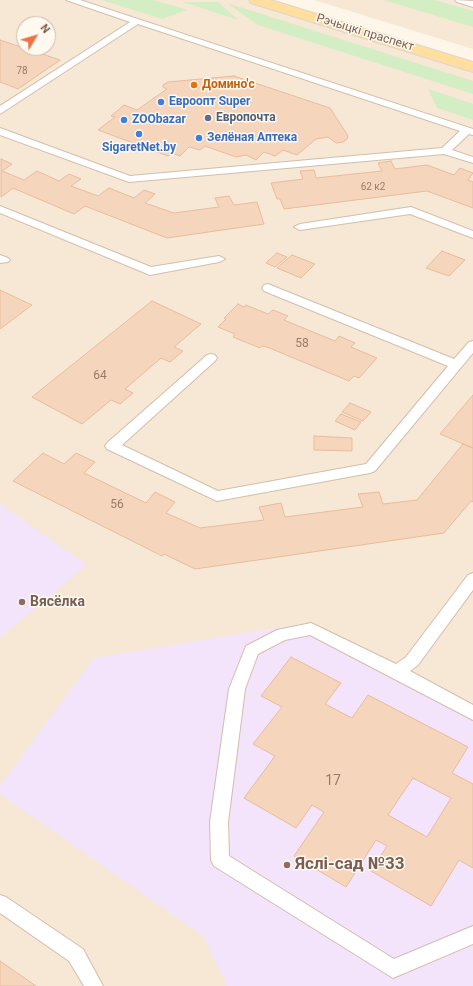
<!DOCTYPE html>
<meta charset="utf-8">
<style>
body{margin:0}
#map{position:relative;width:473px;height:986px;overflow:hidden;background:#fef6e8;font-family:Roboto,sans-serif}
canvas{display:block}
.north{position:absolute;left:16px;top:16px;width:40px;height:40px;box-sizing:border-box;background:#fff9f0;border:1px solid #cabaad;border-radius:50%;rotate:52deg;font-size:11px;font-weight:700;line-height:16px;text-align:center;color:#7b5c49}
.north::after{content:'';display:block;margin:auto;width:14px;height:18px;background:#f07145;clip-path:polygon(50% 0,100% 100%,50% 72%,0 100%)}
</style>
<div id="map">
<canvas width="473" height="986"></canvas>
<div class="north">N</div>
</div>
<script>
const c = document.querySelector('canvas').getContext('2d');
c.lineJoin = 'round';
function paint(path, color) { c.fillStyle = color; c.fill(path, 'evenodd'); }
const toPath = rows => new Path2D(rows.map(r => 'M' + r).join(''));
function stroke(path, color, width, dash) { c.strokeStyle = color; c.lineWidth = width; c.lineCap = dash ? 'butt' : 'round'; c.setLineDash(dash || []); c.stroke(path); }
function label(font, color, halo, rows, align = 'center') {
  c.font = font + ' Roboto,sans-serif'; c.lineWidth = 3; c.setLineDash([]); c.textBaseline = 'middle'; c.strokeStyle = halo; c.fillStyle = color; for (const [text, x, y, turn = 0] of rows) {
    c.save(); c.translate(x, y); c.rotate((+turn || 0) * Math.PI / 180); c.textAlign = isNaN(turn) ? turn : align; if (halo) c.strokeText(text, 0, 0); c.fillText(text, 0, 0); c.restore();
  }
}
paint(toPath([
 [0,0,260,0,473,67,473,986,0,986],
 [24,24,48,24,48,48,24,48],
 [314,0,473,0,473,49]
]), '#f6e8d5');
paint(toPath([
 [0,504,87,565,0,638],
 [295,625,473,717,473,986,227,986,203,936,0,794,0,786,94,658]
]), '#f3e4fb');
paint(toPath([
 [102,0,154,0,187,10,162,19],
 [384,0,435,0,473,11,473,27],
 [183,2,218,2,238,20],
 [227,3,473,81,473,94,258,25],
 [428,89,473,104,473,120,437,108]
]), '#d3edc4');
const building = toPath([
 [0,40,60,60,18,89,0,82,0,40],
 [234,76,330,108,348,136,347,139,343,142,336,143,328,137,316,139,297,155,283,150,275,156,264,152,256,160,246,155,236,157,205,146,200,150,189,147,180,156,172,153,168,156,98,130,115,117,111,116,124,105,137,110,167,89,163,87,163,85,168,82,234,76],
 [1,159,12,164,2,171,24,180,37,171,59,181,69,174,81,179,71,186,98,196,109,188,134,198,144,190,155,194,145,203,174,213,219,207,215,198,229,196,234,205,257,202,264,224,167,238,85,206,74,214,13,188,1,197,1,159],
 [391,161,395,169,427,165,454,175,460,168,473,173,468,180,473,182,473,208,427,191,284,209,280,199,277,199,271,183,303,179,300,171,314,170,316,178,382,171,378,163,391,161],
 [442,251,465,260,449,276,426,268,442,251],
 [277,253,287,257,275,267,266,263,277,253],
 [292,255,315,264,301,278,277,268,292,255],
 [0,290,32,305,0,329,0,290],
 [152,301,201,324,174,347,183,351,170,362,161,358,125,389,133,393,120,404,111,400,82,424,32,397,152,301],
 [238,304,244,307,246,305,268,314,273,310,288,316,284,320,335,341,339,336,355,343,351,347,377,358,359,378,354,376,349,381,267,347,262,346,260,348,233,337,235,334,218,327,226,319,224,318,238,304],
 [473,395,473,448,440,434,473,395],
 [350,403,371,412,363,421,342,412,350,403],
 [341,414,361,422,355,430,335,421,341,414],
 [314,436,352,438,352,451,314,450,314,436],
 [463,444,473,448,473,502,471,501,444,533,195,569,164,554,162,556,13,481,43,453,64,464,76,453,95,462,84,473,146,503,155,492,175,502,166,513,200,528,264,520,259,507,281,503,285,517,363,507,358,494,379,492,383,504,417,500,463,444],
 [291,657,341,683,325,704,352,718,368,695,468,747,452,773,473,784,473,868,459,860,431,906,371,871,387,846,376,840,346,887,294,856,324,812,312,805,296,828,244,798,275,756,253,744,282,707,261,696,291,657],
 [413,778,451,798,427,837,388,815,413,778],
 [0,961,36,986,0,986,0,961]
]);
paint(building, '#f5d6bd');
stroke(building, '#e9bc9c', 1);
const lane = toPath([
 [66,0,80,0,473,129,473,135,469,134,452,150,473,157,473,163,444,154,129,182,0,135,0,128,130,176,442,148,460,131,138,24,0,114,0,106,130,22,66,0],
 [455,0,473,1,473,7,457,2,455,0],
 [0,206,151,267,219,256,225,259,219,262,150,275,0,213,0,206],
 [411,207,473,231,473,238,410,214,300,230,294,227,300,224,411,207],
 [0,255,8,258,10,260,8,262,0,263,0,255],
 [268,284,454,359,469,342,473,341,473,353,375,471,370,473,217,501,107,449,105,446,107,443,207,355,211,354,215,355,217,358,215,361,122,445,218,491,366,464,448,366,264,291,262,288,264,285,268,284],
 [473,573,473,590,418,665,410,671,473,705,473,720,310,635,285,640,258,654,245,689,228,822,229,856,394,959,473,926,473,944,393,978,214,866,211,860,210,822,229,689,246,646,277,630,311,623,396,664,406,657,468,575,473,573],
 [0,895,6,897,83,949,103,986,84,986,69,961,0,913,0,895]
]);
const primary = toPath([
 [249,0,271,0,473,62,473,72,251,3,249,0]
]);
stroke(lane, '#d2beac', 2);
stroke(primary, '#ddd5d0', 2);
paint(lane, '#fff');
paint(primary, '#ffde9e');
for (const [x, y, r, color] of [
 [194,85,4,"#e8710a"],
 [161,102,4,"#3f7fe0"],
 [208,118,4,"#5c6f8a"],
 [124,120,4,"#3f7fe0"],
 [139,134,4,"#3f7fe0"],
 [199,138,4,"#3f7fe0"],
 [22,602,4,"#8d6e63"],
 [287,865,4,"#8d6e63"]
]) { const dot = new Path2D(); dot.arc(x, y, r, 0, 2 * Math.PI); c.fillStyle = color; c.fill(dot); stroke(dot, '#fff9f0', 1.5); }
label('10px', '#9a7a66', null, [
 ["78",22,71],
 ["62 к2",373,187]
]);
label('12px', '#7b5c49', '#fff9f0', [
 ["Рэчыцкі праспект",365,33,17]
]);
label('bold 12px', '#c56008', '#fff9f0', [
 ["Домино'c",202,85]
], 'left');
label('bold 12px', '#366cbe', '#fff9f0', [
 ["Евроопт Super",169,102],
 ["ZOObazar",132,120],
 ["Зелёная Аптека",207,138],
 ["SigaretNet.by",139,148,"center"]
], 'left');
label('bold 12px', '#4e5e75', '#fff9f0', [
 ["Европочта",216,118]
], 'left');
label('12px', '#9a7a66', null, [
 ["58",302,344],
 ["64",100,376],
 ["56",117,505]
]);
label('bold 14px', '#785e54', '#fff9f0', [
 ["Вясёлка",30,602]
], 'left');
label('14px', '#9a7a66', null, [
 ["17",333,781]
]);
label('bold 17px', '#785e54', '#fff9f0', [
 ["Яслі-сад №33",295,865]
], 'left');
</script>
